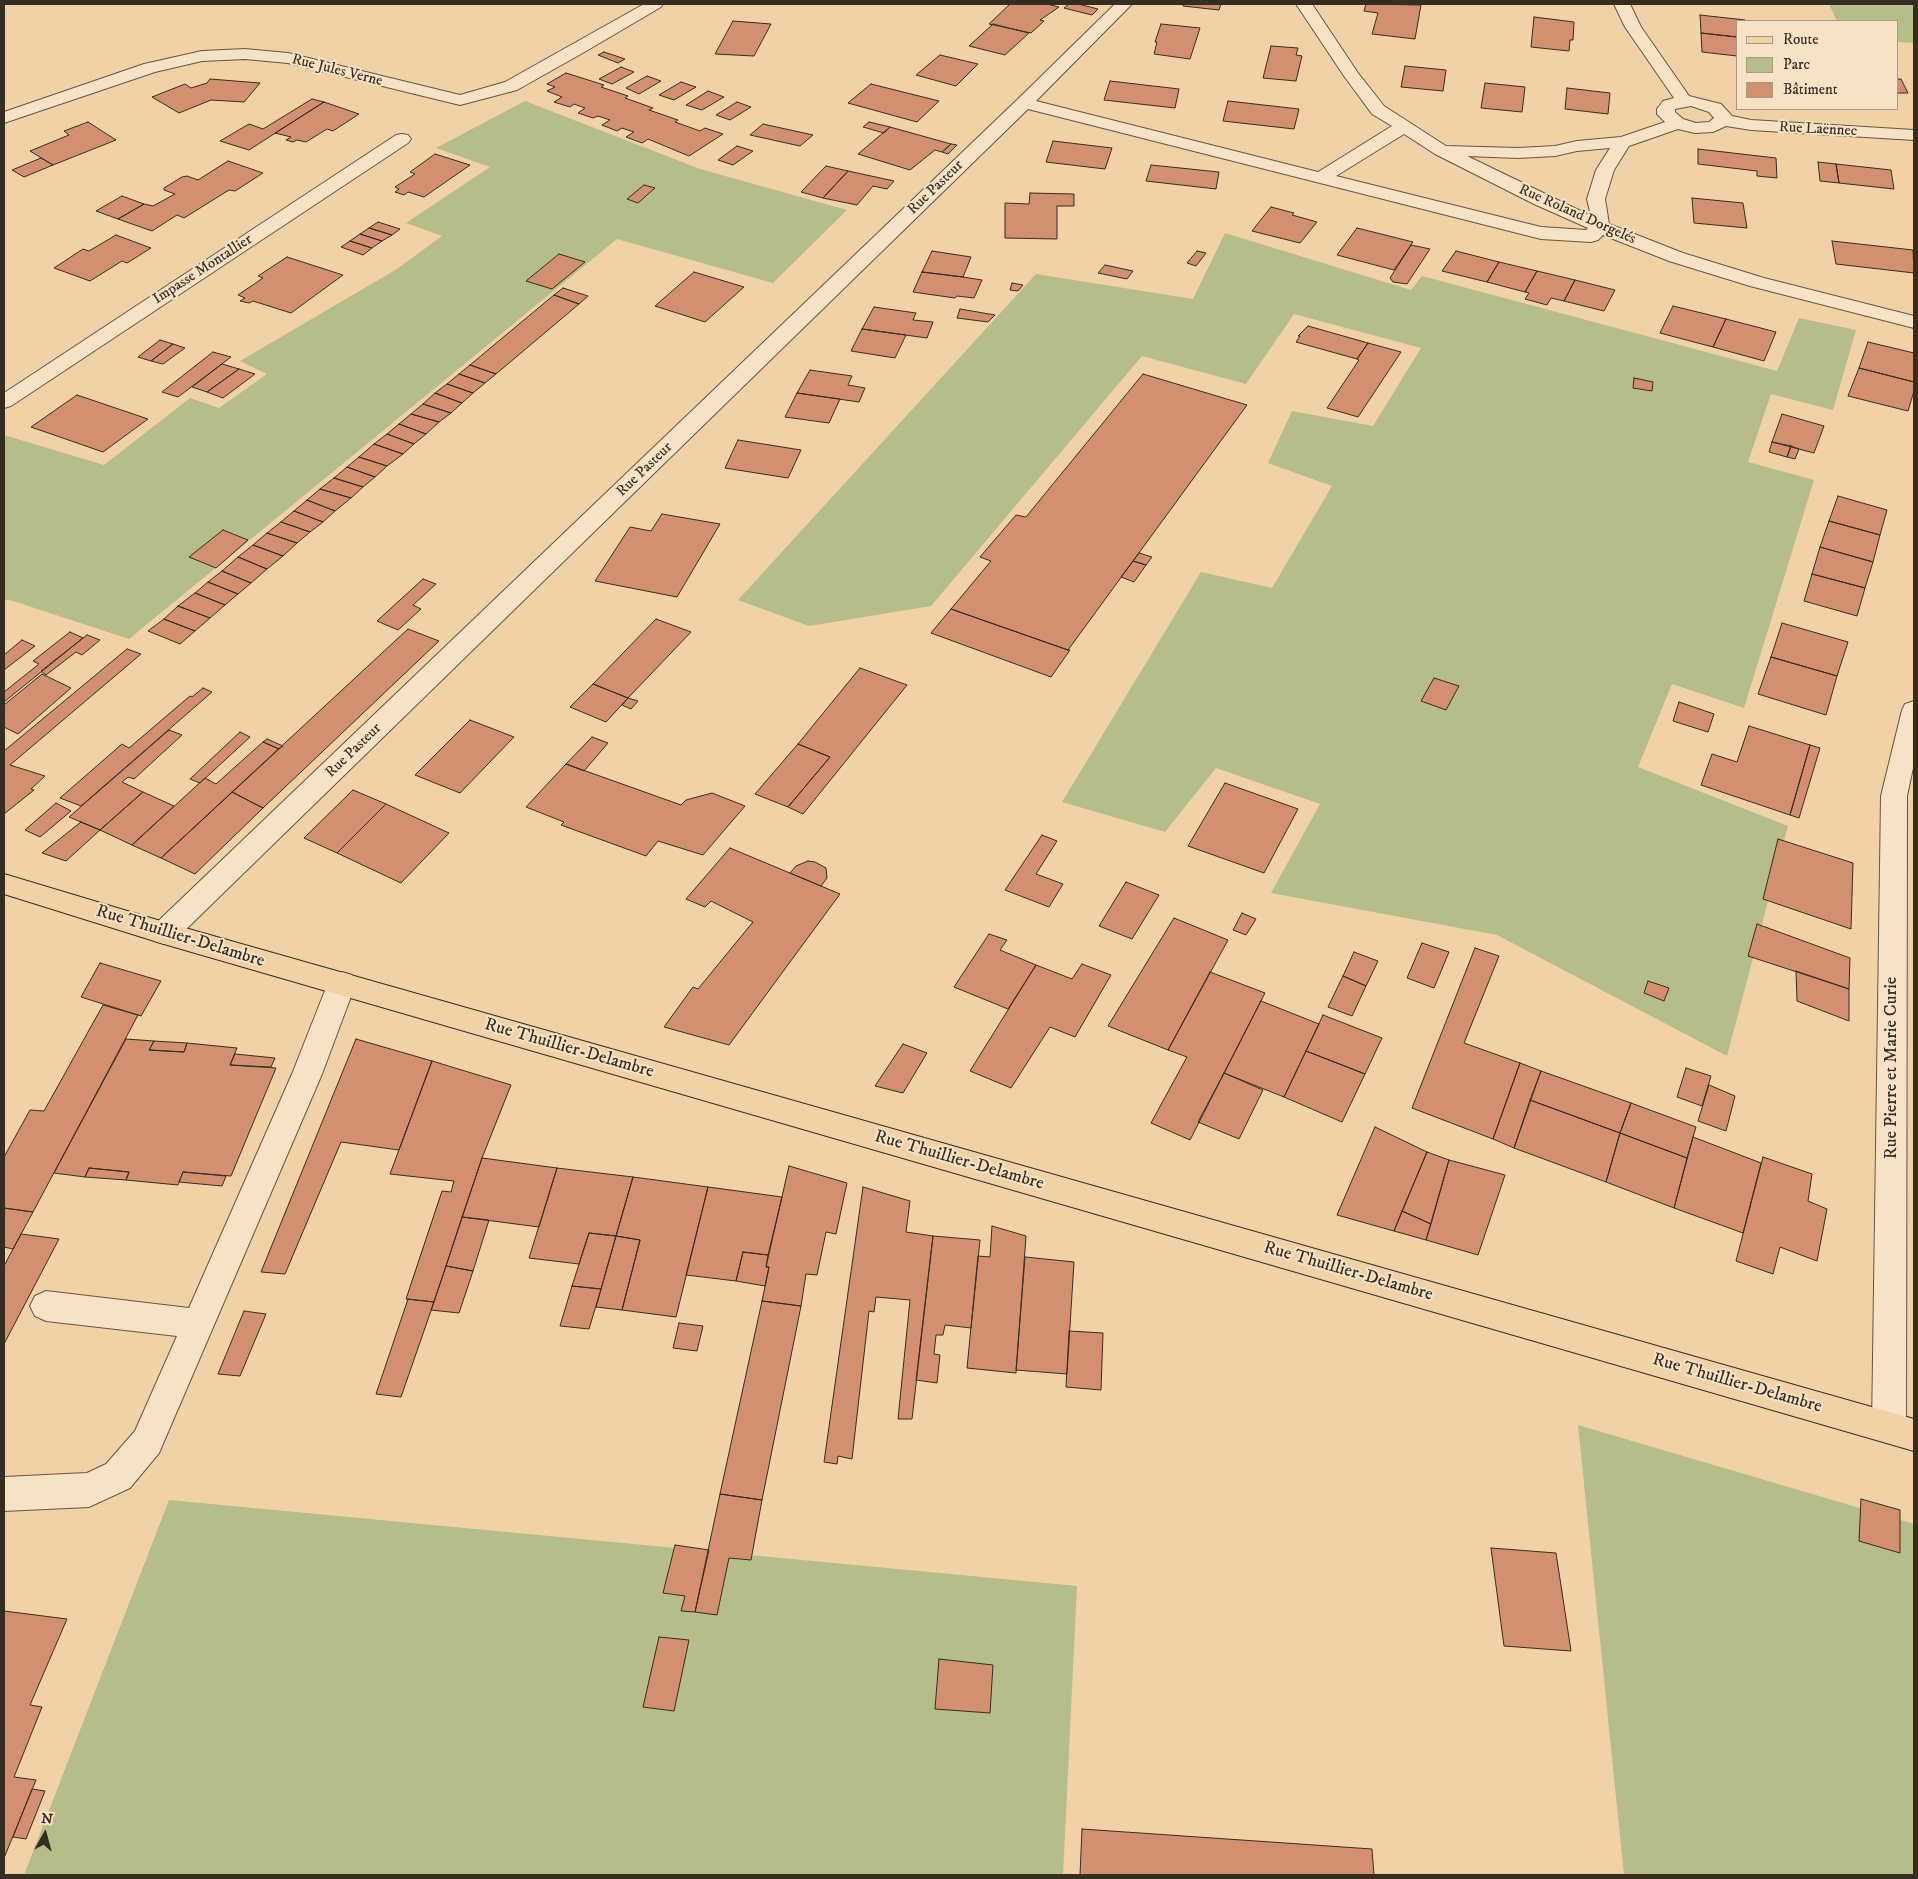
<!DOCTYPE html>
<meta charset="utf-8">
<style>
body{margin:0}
#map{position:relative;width:1918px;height:1879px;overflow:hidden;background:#f1d2a6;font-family:"IM FELL DW Pica",serif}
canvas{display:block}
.frame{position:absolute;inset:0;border:5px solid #362d21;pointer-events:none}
.legend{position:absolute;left:1736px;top:20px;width:162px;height:90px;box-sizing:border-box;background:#f6e2c5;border:1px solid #a99a83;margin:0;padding:6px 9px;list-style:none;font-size:15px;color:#362d21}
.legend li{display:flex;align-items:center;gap:10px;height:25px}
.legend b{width:25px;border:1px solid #a99a83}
.north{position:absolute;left:20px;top:1809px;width:50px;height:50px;-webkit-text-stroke:4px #f6e2c5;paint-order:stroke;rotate:7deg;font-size:14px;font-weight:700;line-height:20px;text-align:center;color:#362d21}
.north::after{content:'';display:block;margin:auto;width:18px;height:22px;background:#362d21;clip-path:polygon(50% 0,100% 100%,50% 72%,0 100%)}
</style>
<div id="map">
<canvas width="1918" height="1879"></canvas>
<div class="frame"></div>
<ul class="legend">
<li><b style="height:6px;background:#f1d2a6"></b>Route</li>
<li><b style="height:14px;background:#b5bd8a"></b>Parc</li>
<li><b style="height:14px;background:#d39071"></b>Bâtiment</li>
</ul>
<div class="north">N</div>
</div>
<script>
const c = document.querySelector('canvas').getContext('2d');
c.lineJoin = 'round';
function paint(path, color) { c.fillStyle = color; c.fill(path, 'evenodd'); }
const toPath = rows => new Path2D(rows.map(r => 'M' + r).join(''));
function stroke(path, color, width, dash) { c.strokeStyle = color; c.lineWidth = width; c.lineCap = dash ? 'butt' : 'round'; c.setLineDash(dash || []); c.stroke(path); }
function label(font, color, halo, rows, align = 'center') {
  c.font = font + ' "IM FELL DW Pica",serif'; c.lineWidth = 4; c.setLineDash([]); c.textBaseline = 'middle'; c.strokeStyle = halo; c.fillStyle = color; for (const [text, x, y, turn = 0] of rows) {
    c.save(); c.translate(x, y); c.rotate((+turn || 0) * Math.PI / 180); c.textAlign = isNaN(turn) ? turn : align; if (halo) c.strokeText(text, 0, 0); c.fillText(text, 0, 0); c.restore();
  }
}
paint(toPath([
 [1829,4,1914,4,1914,43,1897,42,1897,21,1837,21],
 [525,101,700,169,847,210,773,283,617,239,129,639,10,600,4,600,4,435,104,465,190,398,219,408,267,374,240,361,397,269,442,236,406,223,490,167,436,148],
 [1225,233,1411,290,1422,276,1777,371,1799,318,1856,330,1833,410,1771,394,1748,462,1814,480,1744,708,1672,684,1638,767,1788,826,1727,1056,1497,935,1271,893,1320,804,1216,768,1165,832,1062,802,1201,572,1272,588,1332,486,1268,463,1292,411,1373,426,1421,348,1294,314,1246,384,1142,356,931,606,809,626,738,600,1036,274,1193,299],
 [1578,1425,1914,1524,1914,1875,1624,1875],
 [169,1500,1077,1586,1063,1875,24,1875]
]), '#b5bd8a');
const building = toPath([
 [1010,4,1047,4,1059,7,1040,20,1044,21,1031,33,989,24,1010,4],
 [1069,4,1078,4,1098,9,1092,15,1064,8,1069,4],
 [1183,4,1221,4,1219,10,1183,6,1183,4],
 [1366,4,1421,5,1415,39,1372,34,1378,13,1364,11,1366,4],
 [1700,15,1745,20,1745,21,1737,21,1737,37,1701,33,1700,15],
 [1534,17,1574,22,1573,40,1570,40,1569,51,1531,47,1534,17],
 [733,21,771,24,754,56,715,54,733,21],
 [993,24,1029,33,1005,55,969,46,993,24],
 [1161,24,1200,28,1190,59,1154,54,1157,42,1155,42,1161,24],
 [1701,33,1737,37,1737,56,1702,52,1701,33],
 [1271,46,1298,48,1296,55,1302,56,1296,81,1263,78,1271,46],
 [604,52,625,59,618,63,598,55,604,52],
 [940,55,978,64,956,86,916,75,940,55],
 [1405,66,1446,70,1443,91,1401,87,1405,66],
 [621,67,634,72,612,84,599,79,621,67],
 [566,73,604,85,601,87,628,96,625,98,653,108,649,110,678,120,675,122,700,131,705,128,723,134,689,156,648,139,642,143,626,137,634,132,622,128,617,131,602,125,610,120,598,116,593,118,578,113,585,108,574,104,570,107,554,102,562,97,547,91,555,87,547,84,566,73],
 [647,76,661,81,639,94,626,88,647,76],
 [210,79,260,83,244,102,211,100,179,113,152,97,185,84,191,88,207,83,210,79],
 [1897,79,1901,79,1908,93,1897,93,1897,79],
 [1110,81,1179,89,1175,108,1104,100,1110,81],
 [681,82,696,87,674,100,659,95,681,82],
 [1485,83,1525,87,1522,112,1481,108,1485,83],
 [871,84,939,101,917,122,848,103,871,84],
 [1567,88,1610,93,1608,114,1565,109,1567,88],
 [708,91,724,97,702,110,686,105,708,91],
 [312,99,324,102,249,150,220,141,249,124,263,129,312,99],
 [1228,101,1299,109,1294,129,1223,121,1228,101],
 [324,102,359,114,333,131,327,129,306,142,297,140,293,142,286,140,291,137,275,133,324,102],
 [737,102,751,107,730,120,716,115,737,102],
 [88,122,116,140,53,165,30,151,69,135,64,131,88,122],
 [869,122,890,127,884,133,863,127,869,122],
 [763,124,813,135,800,146,750,135,763,124],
 [890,127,951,144,942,152,935,150,910,170,858,154,890,127],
 [1053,141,1112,148,1105,169,1046,162,1053,141],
 [951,144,957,145,948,154,942,152,951,144],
 [737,146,753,151,733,165,718,160,737,146],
 [1698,149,1776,158,1777,178,1757,176,1757,171,1698,164,1698,149],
 [435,154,470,165,424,197,408,192,404,195,395,192,399,189,395,187,415,174,410,172,435,154],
 [41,158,53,165,24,177,12,170,41,158],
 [228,161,263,173,235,191,229,190,184,218,177,215,152,231,118,219,144,204,153,206,175,194,164,190,164,188,182,177,187,176,198,180,228,161],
 [1818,162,1836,164,1839,183,1820,181,1818,162],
 [1836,164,1891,170,1894,189,1839,183,1836,164],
 [1151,165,1219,172,1216,189,1146,181,1151,165],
 [826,166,848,171,823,198,801,192,826,166],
 [848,171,894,181,887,189,873,186,857,205,823,198,848,171],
 [644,185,655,188,638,203,627,199,644,185],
 [1030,193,1074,194,1074,206,1057,206,1057,239,1005,238,1005,203,1029,204,1030,193],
 [122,196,144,204,118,219,96,211,122,196],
 [1692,198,1743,203,1747,228,1694,223,1692,198],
 [1271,207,1294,213,1292,215,1317,222,1300,243,1252,231,1271,207],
 [378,222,400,229,392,235,369,228,378,222],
 [369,228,392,235,382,241,360,234,369,228],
 [1357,228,1413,242,1394,270,1337,255,1357,228],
 [360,234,382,241,372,248,350,241,360,234],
 [116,235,151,248,127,263,122,261,90,281,54,268,83,249,89,251,116,235],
 [350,241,372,248,363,255,341,247,350,241],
 [1832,241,1913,250,1914,273,1836,264,1832,241],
 [1411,245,1430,249,1407,284,1393,282,1390,278,1411,245],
 [932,251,971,257,963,277,922,272,932,251],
 [1197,251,1206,253,1196,266,1187,263,1197,251],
 [1456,251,1499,262,1487,282,1442,271,1456,251],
 [559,254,585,262,552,289,526,281,559,254],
 [287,257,343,275,291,313,253,301,249,303,240,301,245,298,238,295,263,278,258,276,287,257],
 [1499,262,1537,271,1525,292,1487,282,1499,262],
 [1105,265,1133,271,1127,279,1098,273,1105,265],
 [1537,271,1575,280,1564,301,1551,298,1547,305,1525,299,1529,293,1525,292,1537,271],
 [694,272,744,287,705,322,655,306,694,272],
 [922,272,963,277,982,280,974,298,957,296,955,298,913,292,922,272],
 [1575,280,1615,290,1604,311,1564,301,1575,280],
 [1012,283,1023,285,1018,291,1010,290,1012,283],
 [563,288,588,296,579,304,554,295,563,288],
 [554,295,579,304,496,374,470,365,554,295],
 [1673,306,1726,319,1713,347,1660,333,1673,306],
 [874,307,916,313,913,320,933,322,927,338,862,329,874,307],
 [960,309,995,315,988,322,957,318,960,309],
 [1726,319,1776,332,1764,361,1713,347,1726,319],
 [1308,326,1368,343,1357,359,1296,342,1300,336,1298,336,1308,326],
 [862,329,906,335,895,358,851,351,862,329],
 [160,340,173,344,151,361,138,357,160,340],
 [1868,342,1914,353,1914,382,1859,368,1868,342],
 [1368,343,1401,352,1358,417,1327,408,1359,360,1357,359,1368,343],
 [173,344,185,348,163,364,151,361,173,344],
 [213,352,231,357,178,397,162,392,213,352],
 [222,364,239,369,207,392,192,387,222,364],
 [470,365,496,374,485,383,459,374,470,365],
 [1859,368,1914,382,1914,391,1908,411,1848,396,1859,368],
 [239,369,255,374,223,398,207,392,239,369],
 [810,370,852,376,848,385,865,388,859,402,797,393,810,370],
 [459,374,485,383,473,393,447,384,459,374],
 [1143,374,1247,405,1068,650,951,609,991,561,980,557,1016,515,1026,517,1143,374],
 [1634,378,1653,382,1652,391,1633,388,1634,378],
 [447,384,473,393,462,403,435,393,447,384],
 [435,393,462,403,451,413,423,404,435,393],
 [797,393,840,399,829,423,785,417,797,393],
 [77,395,148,419,103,452,31,427,77,395],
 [423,404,451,413,439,422,411,414,423,404],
 [411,414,439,422,426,434,399,424,411,414],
 [1782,414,1824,426,1814,453,1772,442,1782,414],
 [399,424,426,434,414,444,387,434,399,424],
 [387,434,414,444,403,454,374,444,387,434],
 [738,440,801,450,788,478,725,468,738,440],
 [1772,442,1791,446,1787,457,1769,452,1772,442],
 [374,444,403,454,387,466,359,457,374,444],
 [1791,446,1799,449,1795,459,1787,457,1791,446],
 [359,457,387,466,375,477,347,467,359,457],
 [347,467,375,477,363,487,334,478,347,467],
 [334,478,363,487,351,498,320,489,334,478],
 [320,489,351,498,335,511,307,500,320,489],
 [1838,496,1887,510,1880,535,1829,521,1838,496],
 [307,500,335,511,323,522,294,511,307,500],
 [294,511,323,522,310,532,281,522,294,511],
 [662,514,720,524,677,597,595,581,630,527,651,531,662,514],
 [1829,521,1880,535,1873,562,1820,547,1829,521],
 [281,522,310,532,297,543,267,533,281,522],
 [223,530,248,540,216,568,189,557,223,530],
 [267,533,297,543,283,556,253,545,267,533],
 [253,545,283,556,267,569,238,557,253,545],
 [1820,547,1873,562,1865,588,1812,574,1820,547],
 [1139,553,1152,557,1146,565,1133,561,1139,553],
 [238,557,267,569,251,583,222,571,238,557],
 [1133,561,1146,565,1134,582,1121,577,1133,561],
 [222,571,251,583,238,594,208,582,222,571],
 [1812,574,1865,588,1857,616,1804,601,1812,574],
 [423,579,436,584,413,605,421,609,398,630,377,621,423,579],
 [208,582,238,594,225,605,195,593,208,582],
 [195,593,225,605,210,618,178,606,195,593],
 [178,606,210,618,195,631,164,619,178,606],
 [951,609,1068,650,1070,650,1051,677,931,633,951,609],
 [164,619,195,631,180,644,148,631,164,619],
 [656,619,691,632,628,698,593,684,656,619],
 [1782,623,1848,642,1837,676,1771,657,1782,623],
 [408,629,439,641,263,808,232,792,408,629],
 [70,632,83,638,4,702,4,692,39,664,33,661,70,632],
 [87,635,100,640,82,655,76,652,46,675,41,671,87,635],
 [22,640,35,646,4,670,4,655,22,640],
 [127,649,141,654,10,765,45,776,31,789,34,790,4,814,4,751,127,649],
 [1771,657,1837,676,1826,715,1758,694,1771,657],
 [860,668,907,685,803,814,788,807,830,757,798,744,860,668],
 [42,674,71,688,18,734,4,727,4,705,42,674],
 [1434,678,1459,686,1446,710,1421,701,1434,678],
 [593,684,628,698,606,722,570,707,593,684],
 [203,688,212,692,81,806,60,798,122,744,129,748,190,696,192,697,203,688],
 [628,698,638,701,631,709,622,705,628,698],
 [1679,702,1714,714,1708,732,1673,721,1679,702],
 [470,720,514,737,460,793,415,775,470,720],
 [1749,726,1810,745,1790,815,1701,785,1712,754,1737,762,1749,726],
 [169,730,182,735,134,779,128,777,122,782,143,792,100,830,69,817,169,730],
 [240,732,250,737,200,783,190,779,240,732],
 [592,737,608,743,584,771,566,764,592,737],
 [267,739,283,746,279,749,263,742,267,739],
 [263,742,279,749,161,858,132,845,205,778,216,784,263,742],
 [798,744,830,757,788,807,755,794,798,744],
 [1810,745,1820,748,1799,818,1790,815,1810,745],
 [566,764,681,805,686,800,712,793,745,806,703,855,658,841,646,856,561,825,564,822,526,807,566,764],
 [1225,783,1298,809,1264,873,1188,846,1225,783],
 [353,790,386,804,337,853,304,838,353,790],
 [143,792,174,806,132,845,100,830,143,792],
 [232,792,263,808,195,874,161,858,232,792],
 [56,803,71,811,40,837,25,830,56,803],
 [386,804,449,833,401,883,337,853,386,804],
 [81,822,100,830,66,861,42,853,81,822],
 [1042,835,1057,841,1036,874,1063,884,1049,907,1005,890,1042,835],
 [1778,839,1853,863,1851,929,1763,899,1778,839],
 [730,848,840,894,729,1045,664,1027,693,987,698,989,753,922,711,901,705,907,686,899,730,848],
 [808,861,815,862,826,868,827,878,821,886,790,873,796,866,808,861],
 [1126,882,1159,895,1132,939,1099,926,1126,882],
 [1242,913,1256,919,1246,935,1233,930,1242,913],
 [1174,918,1228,940,1168,1050,1108,1026,1174,918],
 [1757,924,1850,958,1849,989,1748,956,1757,924],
 [989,934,1007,940,1000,950,1036,965,1008,1009,954,987,989,934],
 [1422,943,1449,952,1434,988,1407,978,1422,943],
 [1475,948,1499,956,1464,1043,1520,1063,1493,1139,1412,1108,1475,948],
 [1354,952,1378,961,1366,986,1343,976,1354,952],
 [100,963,161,981,141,1016,81,997,100,963],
 [1082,964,1111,975,1075,1037,1050,1027,1011,1088,970,1071,1036,965,1072,979,1082,964],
 [1796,971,1849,989,1849,1021,1797,1001,1796,971],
 [1210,972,1265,993,1190,1140,1151,1123,1187,1057,1168,1050,1210,972],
 [1343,976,1366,986,1352,1016,1328,1007,1343,976],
 [1648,981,1669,988,1664,1001,1644,993,1648,981],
 [1261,1001,1319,1024,1284,1097,1224,1073,1261,1001],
 [103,1005,138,1015,33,1212,4,1208,4,1157,30,1110,44,1111,103,1005],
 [1323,1015,1382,1038,1365,1074,1306,1051,1323,1015],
 [126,1039,154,1041,149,1050,184,1052,187,1043,237,1048,230,1065,276,1068,231,1176,183,1172,178,1185,126,1180,129,1172,89,1168,85,1177,54,1173,126,1039],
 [356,1039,432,1061,399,1150,341,1142,285,1274,261,1272,356,1039],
 [154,1041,187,1043,184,1052,149,1050,154,1041],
 [903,1044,927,1053,903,1093,875,1086,903,1044],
 [1306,1051,1365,1074,1342,1122,1284,1097,1306,1051],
 [235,1054,275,1058,271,1067,230,1065,235,1054],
 [432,1061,511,1085,482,1158,434,1302,406,1299,442,1191,451,1192,454,1181,390,1174,432,1061],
 [1520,1063,1541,1071,1514,1148,1493,1139,1520,1063],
 [1686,1068,1711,1076,1702,1106,1677,1097,1686,1068],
 [1541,1071,1631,1103,1620,1133,1530,1100,1541,1071],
 [1224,1073,1263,1090,1239,1139,1198,1122,1224,1073],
 [1709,1085,1735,1096,1726,1131,1698,1121,1709,1085],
 [1530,1100,1620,1133,1606,1182,1514,1148,1530,1100],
 [1631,1103,1696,1127,1687,1158,1620,1133,1631,1103],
 [1375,1127,1427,1152,1394,1231,1337,1215,1375,1127],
 [1620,1133,1687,1158,1674,1208,1606,1182,1620,1133],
 [1693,1137,1761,1163,1743,1233,1674,1208,1693,1137],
 [1427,1152,1449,1160,1431,1224,1402,1211,1427,1152],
 [1763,1157,1812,1174,1808,1201,1827,1209,1817,1261,1780,1247,1773,1274,1736,1261,1763,1157],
 [482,1158,557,1168,539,1227,462,1217,482,1158],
 [1449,1160,1505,1175,1478,1255,1426,1240,1449,1160],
 [789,1166,847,1183,836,1234,826,1232,817,1275,806,1274,801,1306,762,1301,769,1267,766,1267,789,1166],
 [89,1168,129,1172,126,1180,85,1177,89,1168],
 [557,1168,633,1177,616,1236,589,1233,579,1264,529,1258,557,1168],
 [183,1172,226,1176,222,1186,179,1182,183,1172],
 [633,1177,708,1187,676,1317,622,1310,640,1240,616,1236,633,1177],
 [708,1187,782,1197,768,1255,743,1252,736,1281,686,1275,708,1187],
 [863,1187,910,1201,906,1232,933,1236,912,1419,898,1419,910,1300,876,1297,874,1312,869,1311,852,1459,838,1456,837,1464,824,1462,863,1187],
 [4,1208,33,1212,13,1249,4,1247,4,1208],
 [1402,1211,1431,1224,1426,1240,1394,1231,1402,1211],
 [462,1217,489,1220,473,1271,446,1266,462,1217],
 [992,1226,1026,1236,1016,1373,967,1368,978,1256,990,1257,992,1226],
 [589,1233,616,1236,601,1289,572,1286,589,1233],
 [21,1234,59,1239,4,1344,4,1266,21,1234],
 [616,1236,640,1240,622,1310,596,1307,616,1236],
 [933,1236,980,1240,971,1328,945,1325,943,1335,936,1335,934,1354,940,1355,937,1383,916,1380,933,1236],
 [743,1252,768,1255,766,1267,769,1267,765,1286,736,1281,743,1252],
 [1025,1257,1074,1262,1067,1374,1016,1370,1025,1257],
 [446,1266,473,1271,459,1313,431,1310,446,1266],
 [572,1286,601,1289,589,1329,560,1326,572,1286],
 [408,1299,434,1302,401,1397,376,1394,408,1299],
 [762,1301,801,1306,762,1500,720,1494,762,1301],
 [244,1311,266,1314,240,1376,218,1374,244,1311],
 [679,1323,703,1326,697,1351,673,1348,679,1323],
 [1069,1331,1103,1333,1101,1390,1066,1387,1069,1331],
 [720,1494,762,1500,751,1560,729,1558,717,1615,695,1612,720,1494],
 [1861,1499,1900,1510,1900,1553,1859,1541,1861,1499],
 [675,1545,709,1550,695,1612,681,1611,685,1596,663,1593,675,1545],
 [1491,1548,1556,1553,1571,1651,1504,1646,1491,1548],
 [4,1611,67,1619,30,1705,42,1707,14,1777,36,1780,4,1858,4,1611],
 [659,1637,689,1640,674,1711,643,1707,659,1637],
 [939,1659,993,1665,990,1713,935,1709,939,1659],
 [32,1789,45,1791,26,1839,13,1837,32,1789],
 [1082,1829,1372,1849,1374,1875,1080,1875,1082,1829]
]);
paint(building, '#d39071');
stroke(building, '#362d21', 1);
const minor = toPath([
 [644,4,663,4,661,7,581,54,517,90,460,105,288,63,245,59,202,61,155,72,4,123,4,112,144,64,202,51,245,49,288,53,460,95,505,82,644,4],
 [1115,4,1132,4,1036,101,1318,172,1392,126,1372,114,1344,76,1296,4,1312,4,1358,73,1384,106,1446,146,1518,148,1555,146,1577,141,1621,137,1665,122,1657,114,1657,109,1663,101,1674,98,1625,27,1614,4,1630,4,1641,27,1689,96,1721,104,1732,116,1751,120,1914,130,1914,140,1751,130,1726,126,1713,132,1695,133,1678,129,1629,146,1614,170,1605,199,1609,224,1683,253,1764,278,1914,316,1914,328,1750,286,1669,261,1603,235,1598,240,1591,242,1541,239,1028,109,174,941,164,944,154,941,150,933,154,925,1018,99,1115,4],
 [1691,106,1709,112,1714,118,1709,122,1696,123,1683,119,1675,112,1675,109,1691,106],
 [1404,134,1435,154,1534,204,1588,228,1586,230,1541,227,1336,176,1404,134],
 [1610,148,1596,170,1587,199,1591,216,1467,156,1518,158,1555,156,1577,151,1610,148],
 [402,134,408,135,411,139,408,143,11,406,4,408,4,393,396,135,402,134],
 [1914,701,1914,763,1907,796,1906,1427,1901,1438,1889,1443,1877,1438,1872,1427,1881,796,1902,710,1905,704,1914,701],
 [342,972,352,975,356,983,322,1074,159,1453,130,1488,89,1507,4,1511,4,1477,87,1473,106,1464,135,1431,177,1336,46,1321,35,1316,30,1306,35,1296,46,1291,189,1308,292,1074,328,983,332,975,342,972]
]);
const major = toPath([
 [4,874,164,922,1914,1419,1914,1451,164,944,4,894,4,874]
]);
stroke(minor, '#655642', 2);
stroke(major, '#362d21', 2);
paint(minor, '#f6e2c5');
paint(major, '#f1d2a6');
label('15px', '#362d21', '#f6e2c5', [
 ["Rue Jules Verne",337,71,14],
 ["Rue Laënnec",1818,130,3],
 ["Rue Pasteur",936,188,-44],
 ["Rue Roland Dorgelés",1577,215,24],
 ["Impasse Montallier",203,270,-33],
 ["Rue Pasteur",645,470,-44],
 ["Rue Pasteur",354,751,-44]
]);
label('18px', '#362d21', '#f6e2c5', [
 ["Rue Thuillier-Delambre",180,937,17],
 ["Rue Thuillier-Delambre",569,1049,16],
 ["Rue Pierre et Marie Curie",1892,1068,-90],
 ["Rue Thuillier-Delambre",959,1161,16],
 ["Rue Thuillier-Delambre",1348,1272,16],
 ["Rue Thuillier-Delambre",1737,1384,16]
]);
</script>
